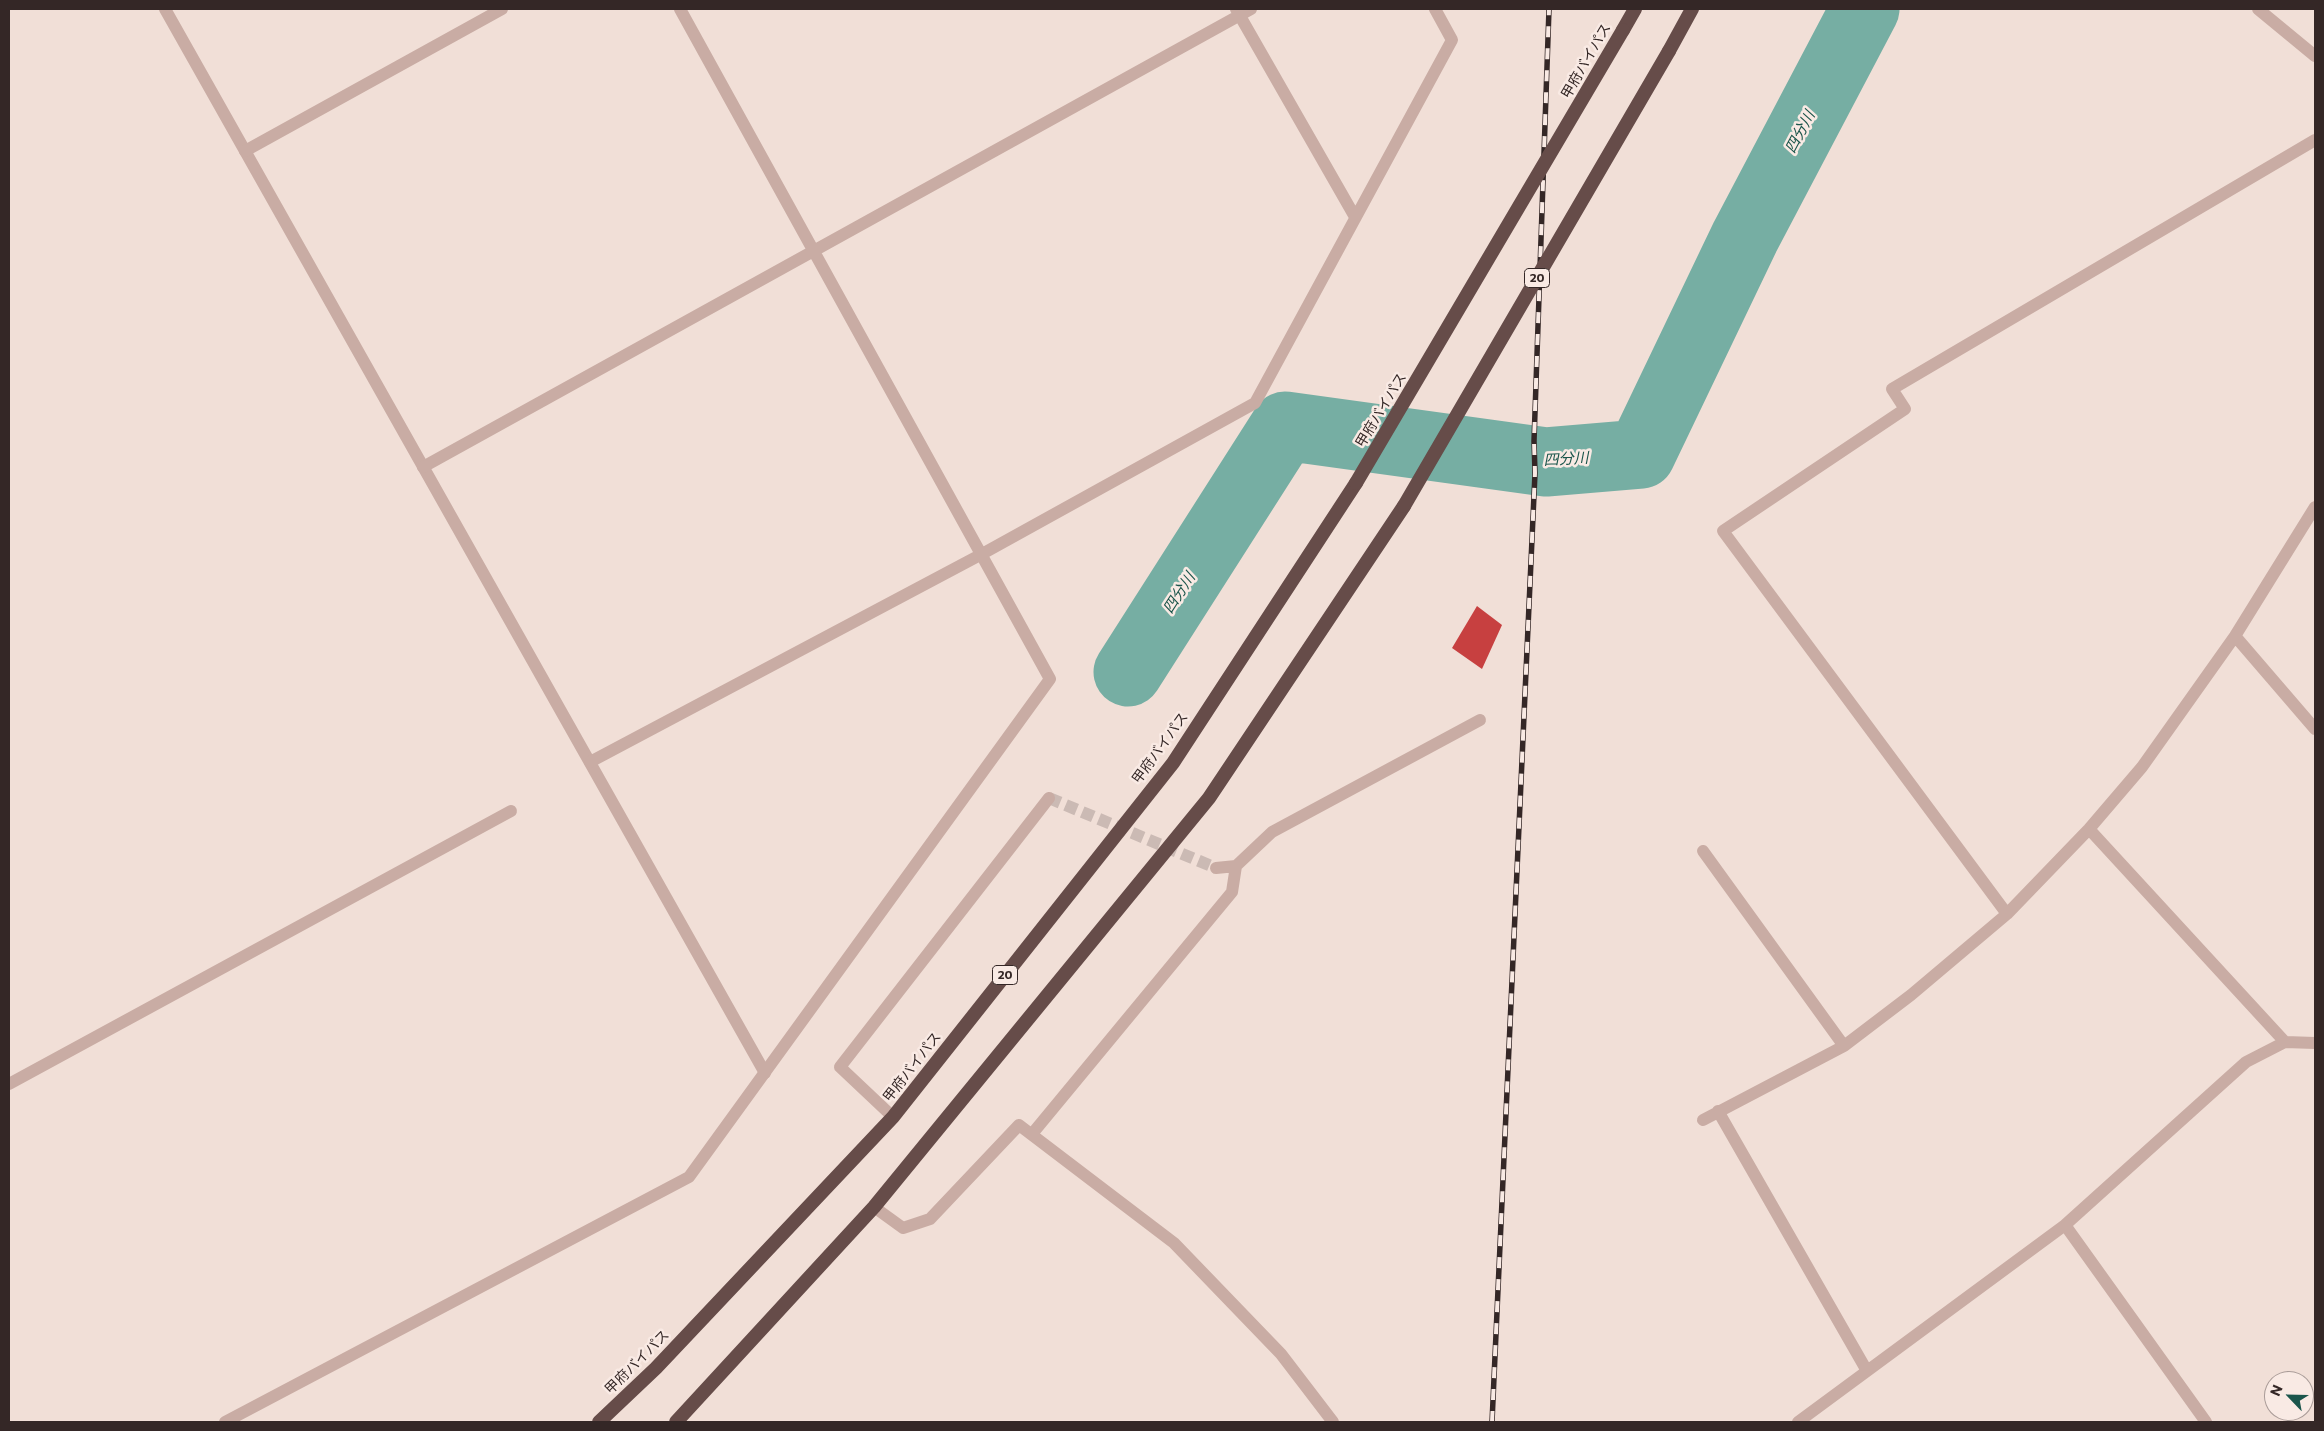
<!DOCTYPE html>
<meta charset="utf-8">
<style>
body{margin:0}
#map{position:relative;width:2324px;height:1431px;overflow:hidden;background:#f1dfd7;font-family:Commissioner,sans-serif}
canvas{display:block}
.frame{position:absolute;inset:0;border:10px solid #342726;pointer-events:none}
.north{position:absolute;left:2264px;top:1371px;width:50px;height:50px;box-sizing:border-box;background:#f9eae4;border:1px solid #aa9c98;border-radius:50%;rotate:294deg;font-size:14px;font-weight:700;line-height:20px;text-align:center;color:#342726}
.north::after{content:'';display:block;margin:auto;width:18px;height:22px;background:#1b554b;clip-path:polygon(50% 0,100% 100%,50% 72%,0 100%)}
</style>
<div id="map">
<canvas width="2324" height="1431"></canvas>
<div class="frame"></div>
<div class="north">N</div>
</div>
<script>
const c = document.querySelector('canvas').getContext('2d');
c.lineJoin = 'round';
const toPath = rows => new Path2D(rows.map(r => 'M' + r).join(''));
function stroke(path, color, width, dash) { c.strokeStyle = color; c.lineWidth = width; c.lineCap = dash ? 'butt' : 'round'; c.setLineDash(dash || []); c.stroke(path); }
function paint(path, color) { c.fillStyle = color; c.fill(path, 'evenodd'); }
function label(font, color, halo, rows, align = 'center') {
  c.font = font + ' Commissioner,"Noto Sans JP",sans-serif'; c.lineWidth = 5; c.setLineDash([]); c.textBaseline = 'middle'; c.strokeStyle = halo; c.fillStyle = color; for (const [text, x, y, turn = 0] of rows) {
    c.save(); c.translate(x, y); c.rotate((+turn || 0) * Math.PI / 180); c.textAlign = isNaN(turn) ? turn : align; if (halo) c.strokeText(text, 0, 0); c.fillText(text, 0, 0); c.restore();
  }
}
stroke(toPath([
 [1128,672,1285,426,1546,462,1641,454,1745,237,1865,9]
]), '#76aea3', 69);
paint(toPath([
 [1477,606,1502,625,1482,669,1452,648]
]), '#c74040');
stroke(toPath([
 [1049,798,1216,868]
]), '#cbbab4', 12, [12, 6]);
stroke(toPath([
 [9,1084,511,811]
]), '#c9aca4', 12);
stroke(toPath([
 [165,9,765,1073],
 [2235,636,2315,729],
 [2089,829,2285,1042],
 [1703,851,1844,1046],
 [1216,868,1236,866,1272,832,1480,720],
 [2007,914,1723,531,1905,409,1892,389,2315,140],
 [1718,1111,1867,1371],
 [893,1117,840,1067,1049,798],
 [1703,1120,1844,1046,1911,995,2007,914,2089,829,2142,767,2235,636,2315,507],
 [1032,1134,1232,892,1236,866],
 [874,1207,903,1228,930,1219,1019,1125,1174,1243,1281,1354,1333,1422],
 [2065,1225,2206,1422],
 [1798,1422,2065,1225,2246,1062,2285,1042,2315,1043]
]), '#c9aca4', 12);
stroke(toPath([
 [1236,9,1355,217],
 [2258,9,2315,56],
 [245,151,502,9],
 [423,467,1251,9],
 [590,762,982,554,1255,403,1452,40,1435,9],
 [225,1422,689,1177,1050,679,680,9]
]), '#c9aca4', 12);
stroke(toPath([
 [1623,30,1635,9],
 [1669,51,1692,9],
 [599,1422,656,1368,893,1117,1173,763,1356,483],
 [676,1422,874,1207,1209,798,1404,506]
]), '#664c49', 14);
const rail = toPath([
 [1492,1422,1535,473,1534,441,1549,9]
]);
stroke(rail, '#342726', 5.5);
stroke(rail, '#f9eae4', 4, [11]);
stroke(toPath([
 [1356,483,1623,30],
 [1404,506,1669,51]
]), '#664c49', 14);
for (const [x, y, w] of [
 [1537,278,25],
 [1005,975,25]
]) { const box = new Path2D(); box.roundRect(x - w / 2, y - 9.5, w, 19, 4); c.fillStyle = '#f9eae4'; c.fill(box); stroke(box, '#342726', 1); }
label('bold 12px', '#342726', null, [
 ["20",1537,278],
 ["20",1005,975]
]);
label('14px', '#342726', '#f9eae4', [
 ["甲府バイパス",1586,61,-60],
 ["甲府バイパス",1381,410,-59],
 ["甲府バイパス",1160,748,-54],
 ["甲府バイパス",912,1067,-52],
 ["甲府バイパス",637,1362,-45]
]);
label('italic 15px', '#1b554b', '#f9eae4', [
 ["四分川",1800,132,-62],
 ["四分川",1566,459,-3],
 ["四分川",1179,593,-57]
]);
</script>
